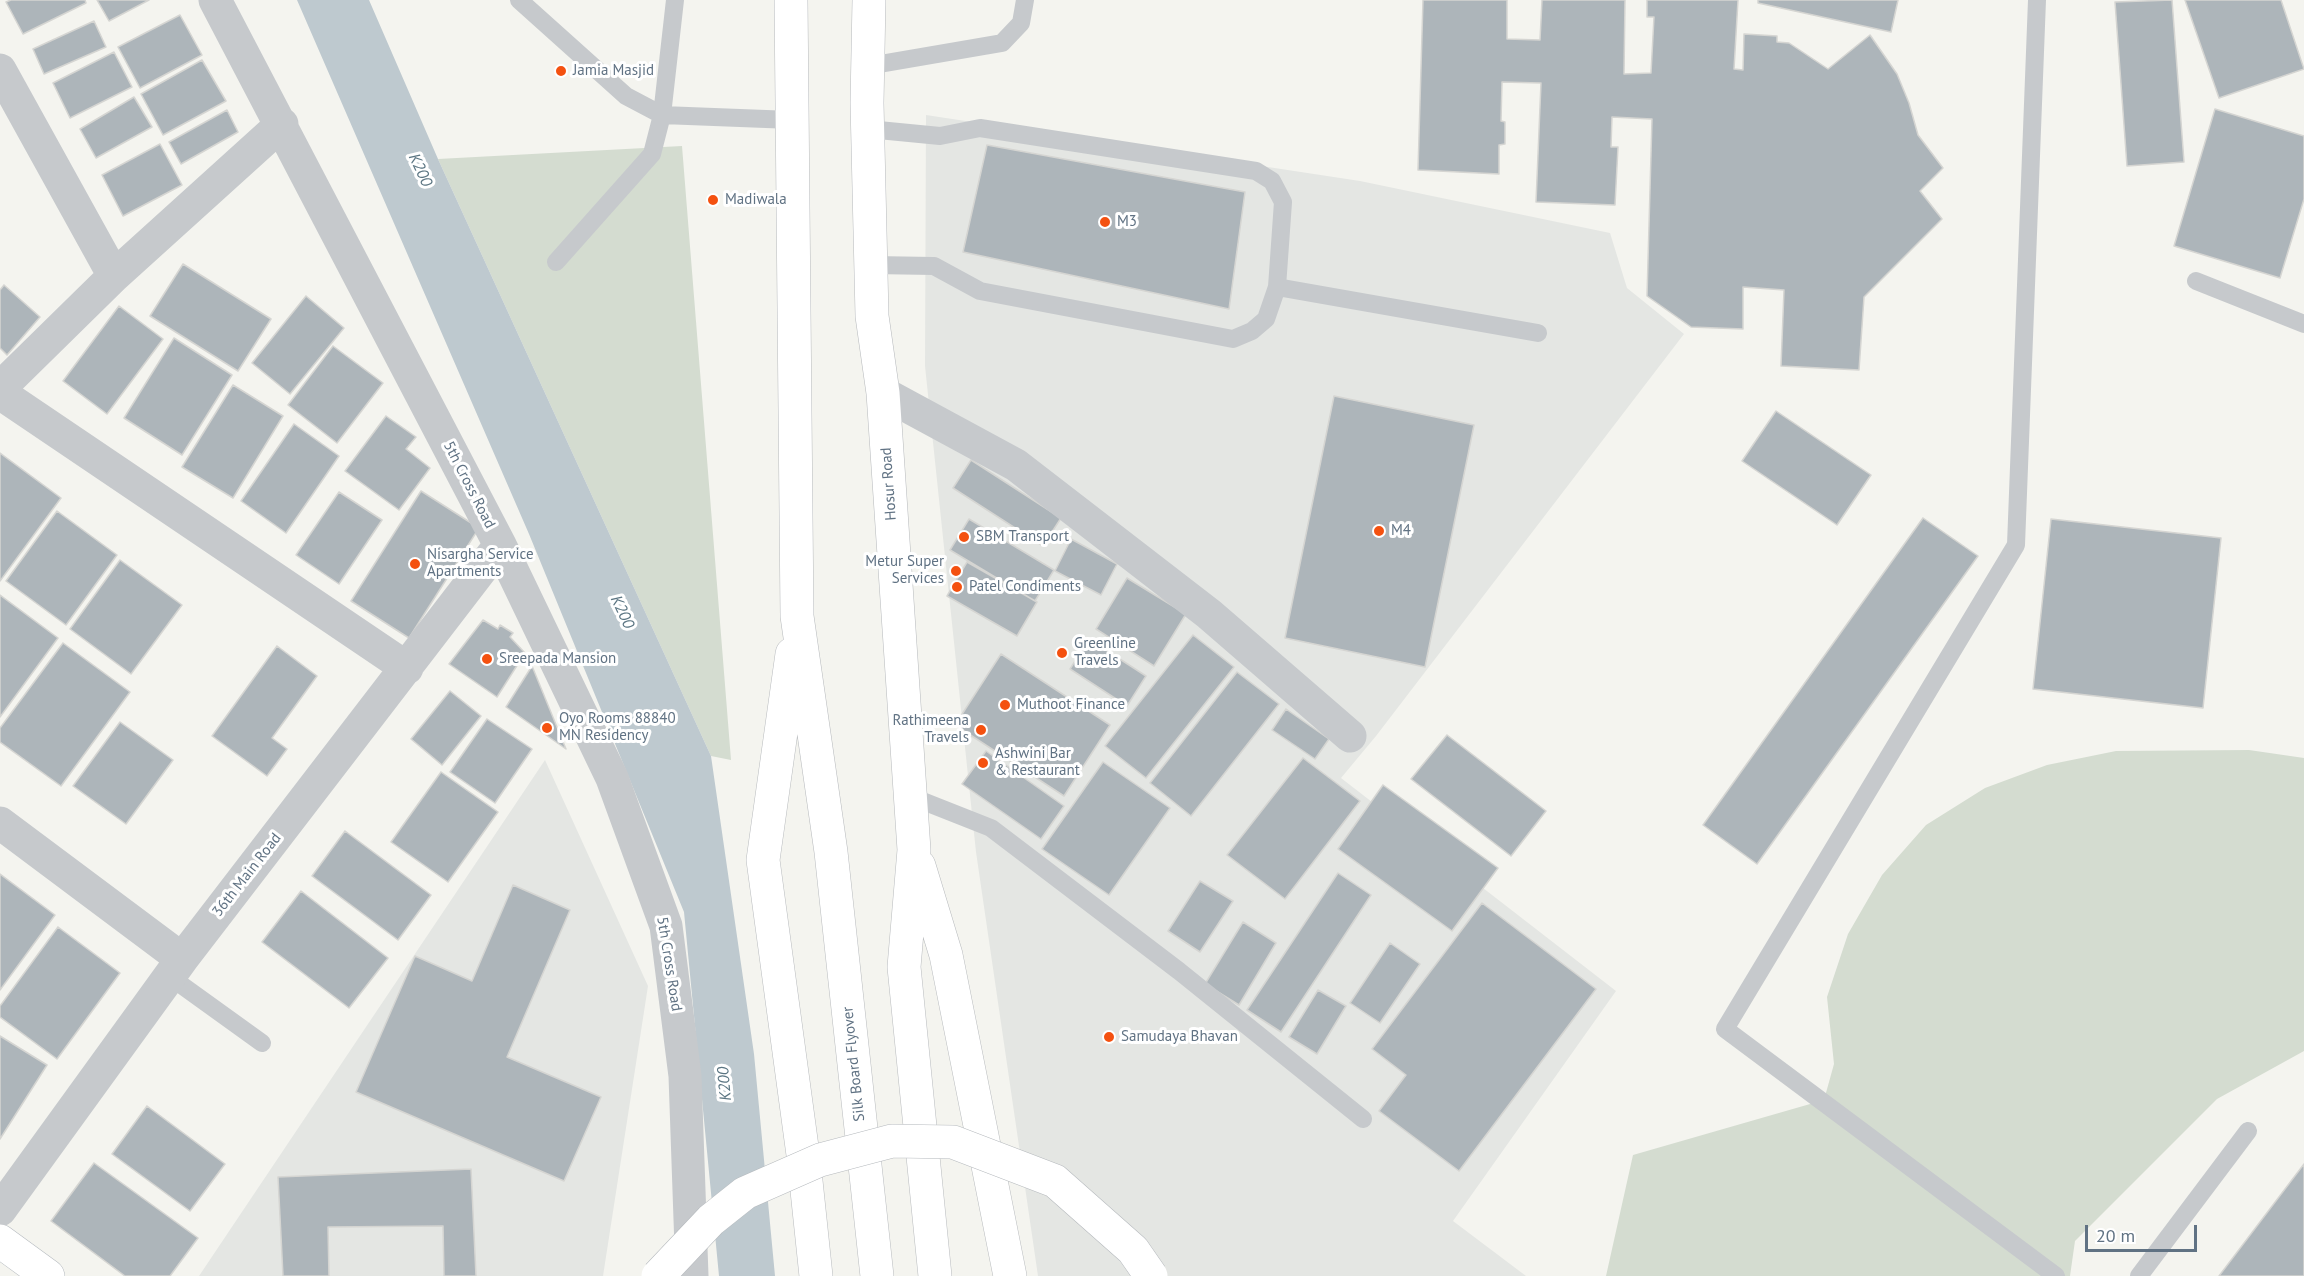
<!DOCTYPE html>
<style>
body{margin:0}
#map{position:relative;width:2304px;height:1276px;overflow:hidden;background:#f4f4ef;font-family:"PT Sans",sans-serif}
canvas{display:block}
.scale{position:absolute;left:2085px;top:1225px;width:112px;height:27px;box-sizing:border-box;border:3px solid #607283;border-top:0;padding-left:8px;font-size:18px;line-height:21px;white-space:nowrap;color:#607283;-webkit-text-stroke:4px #fff;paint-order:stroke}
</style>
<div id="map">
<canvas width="2304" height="1276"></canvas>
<div class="scale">20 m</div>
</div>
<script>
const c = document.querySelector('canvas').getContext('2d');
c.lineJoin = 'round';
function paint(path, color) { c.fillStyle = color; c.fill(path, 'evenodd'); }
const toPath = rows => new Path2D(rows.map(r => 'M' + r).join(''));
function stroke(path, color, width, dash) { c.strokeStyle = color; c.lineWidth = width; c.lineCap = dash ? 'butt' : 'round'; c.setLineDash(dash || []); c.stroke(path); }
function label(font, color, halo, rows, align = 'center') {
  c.font = font + ' "PT Sans",sans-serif'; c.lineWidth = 6; c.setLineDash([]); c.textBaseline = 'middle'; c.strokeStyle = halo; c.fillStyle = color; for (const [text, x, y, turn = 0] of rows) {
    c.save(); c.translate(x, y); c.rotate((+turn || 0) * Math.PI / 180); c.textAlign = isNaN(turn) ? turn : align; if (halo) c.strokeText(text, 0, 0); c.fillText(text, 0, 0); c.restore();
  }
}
paint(toPath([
 [926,115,1360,181,1610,233,1627,288,1684,334,1376,736,1341,778,1616,991,1453,1221,1526,1276,1038,1276,976,852,925,366],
 [545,760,648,986,603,1276,199,1276]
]), '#e4e6e3');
paint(toPath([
 [682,146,731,760,711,756,438,159],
 [2249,750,2304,758,2304,1051,2217,1099,2075,1241,2070,1276,1606,1276,1633,1155,1824,1100,1834,1064,1827,997,1848,934,1882,875,1926,825,1985,788,2047,765,2116,751]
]), '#d4dcd0');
paint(toPath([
 [297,0,369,0,438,159,711,756,754,1054,775,1276,719,1276,684,912,529,534]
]), '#bec9cf');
const building = toPath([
 [11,0,85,0,86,3,23,34,6,2,11,0],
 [97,0,149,0,109,21,97,0],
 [1423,0,1507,0,1507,39,1540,40,1542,0,1625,0,1624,74,1651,73,1654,17,1647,17,1647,0,1738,0,1734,69,1743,70,1744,34,1777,36,1777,42,1789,43,1828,69,1870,35,1897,74,1909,103,1918,135,1943,168,1920,191,1942,219,1864,297,1859,370,1781,366,1784,290,1743,287,1743,329,1691,327,1647,296,1652,119,1612,117,1611,147,1618,147,1615,205,1536,202,1541,83,1502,82,1501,121,1505,122,1505,144,1499,145,1499,174,1418,170,1423,0],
 [1758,0,1898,0,1891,32,1758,3,1758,0],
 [2172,0,2184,162,2127,166,2115,2,2172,0],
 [2185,0,2281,0,2304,69,2219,98,2185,0],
 [180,15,202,55,140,88,118,47,180,15],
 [94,21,106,47,44,74,33,49,94,21],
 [114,52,132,87,70,118,53,83,114,52],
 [202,60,226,101,163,135,141,94,202,60],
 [134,97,152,127,96,158,80,129,134,97],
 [2215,109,2304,136,2304,199,2280,278,2174,246,2215,109],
 [227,110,238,132,181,164,169,142,227,110],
 [160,144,182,185,123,216,102,175,160,144],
 [987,145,1245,192,1229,309,963,252,987,145],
 [183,264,271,319,238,371,150,316,183,264],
 [4,285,40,317,7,355,0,348,0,290,4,285],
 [306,296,344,328,290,394,252,363,306,296],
 [119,306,163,339,107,414,63,381,119,306],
 [174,338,232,375,182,455,124,418,174,338],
 [333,346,383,383,337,443,288,405,333,346],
 [233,385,283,416,233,498,182,467,233,385],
 [1334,396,1474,425,1425,667,1285,638,1334,396],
 [1776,411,1871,475,1837,525,1742,461,1776,411],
 [386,416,416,437,406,449,430,468,399,510,345,471,386,416],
 [294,424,339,456,286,533,241,501,294,424],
 [0,453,61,498,0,581,0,453],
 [971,460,1061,518,1043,546,953,488,971,460],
 [421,491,479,528,409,638,351,601,421,491],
 [339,492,382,520,339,584,296,555,339,492],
 [57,511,117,555,66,625,6,581,57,511],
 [1923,518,1978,556,1757,864,1703,825,1923,518],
 [969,519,1054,570,1035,601,950,550,969,519],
 [2051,519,2221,538,2203,708,2033,689,2051,519],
 [1071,539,1117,564,1101,595,1055,571,1071,539],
 [120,560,182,605,131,674,70,629,120,560],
 [967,562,1037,602,1017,636,947,596,967,562],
 [1127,578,1186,614,1154,666,1096,629,1127,578],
 [0,595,58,638,0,717,0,595],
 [483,620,498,629,500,625,513,633,510,637,525,653,497,697,449,664,483,620],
 [1193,635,1234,667,1146,778,1105,746,1193,635],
 [1089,639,1146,676,1127,706,1070,669,1089,639],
 [63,643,130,692,61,786,0,742,0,728,63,643],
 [277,646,317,676,272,738,287,749,267,776,212,736,277,646],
 [1001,654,1110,725,1064,796,955,725,1001,654],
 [532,666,566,749,506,707,532,666],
 [1237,672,1279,704,1191,816,1150,783,1237,672],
 [450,691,481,716,442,765,411,739,450,691],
 [1286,709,1329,739,1315,759,1272,730,1286,709],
 [487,719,532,749,495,803,450,772,487,719],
 [120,722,173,760,126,824,73,786,120,722],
 [1447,735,1546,811,1511,856,1411,779,1447,735],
 [986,751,1064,806,1041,839,962,784,986,751],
 [1303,758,1360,801,1285,899,1227,855,1303,758],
 [1103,762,1170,808,1109,895,1042,849,1103,762],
 [441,772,498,812,448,882,391,842,441,772],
 [1383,785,1498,868,1452,931,1338,849,1383,785],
 [345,831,431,895,398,940,312,876,345,831],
 [1338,873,1371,895,1281,1032,1247,1010,1338,873],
 [0,874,55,915,0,990,0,874],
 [1200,881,1233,901,1200,952,1168,931,1200,881],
 [513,885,570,910,507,1057,601,1097,564,1181,356,1092,415,956,472,981,513,885],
 [301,891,388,958,349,1008,262,942,301,891],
 [1482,903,1596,989,1459,1171,1379,1111,1406,1075,1372,1049,1482,903],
 [1243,922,1276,943,1239,1005,1205,984,1243,922],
 [58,927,120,973,57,1059,0,1017,0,1006,58,927],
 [1390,943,1420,964,1380,1023,1350,1003,1390,943],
 [1318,990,1346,1006,1317,1054,1289,1037,1318,990],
 [0,1036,47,1065,0,1139,0,1036],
 [147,1106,225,1164,190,1211,112,1154,147,1106],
 [94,1163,198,1238,170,1276,125,1276,51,1221,94,1163],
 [2304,1164,2304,1276,2219,1276,2304,1164],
 [471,1169,476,1276,444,1276,443,1226,328,1227,329,1276,283,1276,278,1177,471,1169]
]);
paint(building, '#adb5ba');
stroke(building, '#d5d5d2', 1.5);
const secondary = toPath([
 [0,1241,48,1276]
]);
const highway = toPath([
 [791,0,797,616,831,852,877,1276],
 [869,0,867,103,872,316,883,393,914,850,904,967,935,1276],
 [792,654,763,860,804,1162,816,1276],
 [919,866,946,955,1010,1276]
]);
stroke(secondary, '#b5babf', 34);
stroke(highway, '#b7babd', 34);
stroke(toPath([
 [519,0,626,96,662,115,792,120],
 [2037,0,2016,545,1725,1029,2056,1276],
 [868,66,1002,43,1021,23,1025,0],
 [868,129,940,136,980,128,1256,171,1272,181,1283,202,1277,287,1266,319,1252,331,1233,339,980,291,934,266,872,265],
 [556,262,652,154,662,115,675,0],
 [2196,281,2304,324],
 [1277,287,1538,333],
 [910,796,991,828,1179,971,1363,1119],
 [169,976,262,1043],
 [2139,1276,2248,1131]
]), '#c6c9cc', 18);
stroke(toPath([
 [215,0,500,545,612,778,666,926,685,1076,692,1276],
 [0,70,114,276],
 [0,388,114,276,282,124],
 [0,393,407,668],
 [883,393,1016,465,1209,614,1350,736],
 [0,823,182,959],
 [0,1210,182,959,500,545]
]), '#c6c9cc', 33);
stroke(secondary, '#fff', 33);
stroke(highway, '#fff', 33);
const primaryBridge = toPath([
 [658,1276,711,1220,745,1193,820,1160,892,1141,953,1142,1055,1181,1133,1250,1151,1276]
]);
stroke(primaryBridge, '#b6babe', 34, []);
stroke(primaryBridge, '#fff', 33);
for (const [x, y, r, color] of [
 [561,71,6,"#f45110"],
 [713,200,6,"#f45110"],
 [1105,222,6,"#f45110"],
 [1379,531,6,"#f45110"],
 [964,537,6,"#f45110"],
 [415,564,6,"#f45110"],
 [956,571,6,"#f45110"],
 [957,587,6,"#f45110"],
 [1062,653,6,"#f45110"],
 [487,659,6,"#f45110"],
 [1005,705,6,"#f45110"],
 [547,728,6,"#f45110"],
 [981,730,6,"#f45110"],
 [983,763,6,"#f45110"],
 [1109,1037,6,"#f45110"]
]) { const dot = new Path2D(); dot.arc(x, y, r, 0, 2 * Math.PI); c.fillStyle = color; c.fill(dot); stroke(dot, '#fff', 2); }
label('15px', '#607283', '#fff', [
 ["Jamia Masjid",573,71],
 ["Madiwala",725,200],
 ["M3",1117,222],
 ["M4",1391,531],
 ["SBM Transport",976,537],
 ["Nisargha Service",427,555],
 ["Apartments",427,572],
 ["Metur Super",944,562,"right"],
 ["Services",944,579,"right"],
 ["Patel Condiments",969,587],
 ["Greenline",1074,644],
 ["Travels",1074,661],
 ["Sreepada Mansion",499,659],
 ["Muthoot Finance",1017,705],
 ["Oyo Rooms 88840",559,719],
 ["MN Residency",559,736],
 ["Rathimeena",969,721,"right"],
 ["Travels",969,738,"right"],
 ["Ashwini Bar",995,754],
 ["& Restaurant",995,771],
 ["Samudaya Bhavan",1121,1037]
], 'left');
label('15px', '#607283', '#fff', [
 ["Hosur Road",889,484,-94],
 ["5th Cross Road",469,485,63],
 ["36th Main Road",247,875,-52],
 ["5th Cross Road",669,964,81],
 ["Silk Board Flyover",854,1064,-96]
]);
label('italic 16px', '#5b7582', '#fff', [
 ["K200",420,170,65],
 ["K200",622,612,65],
 ["K200",725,1084,-95]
]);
</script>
